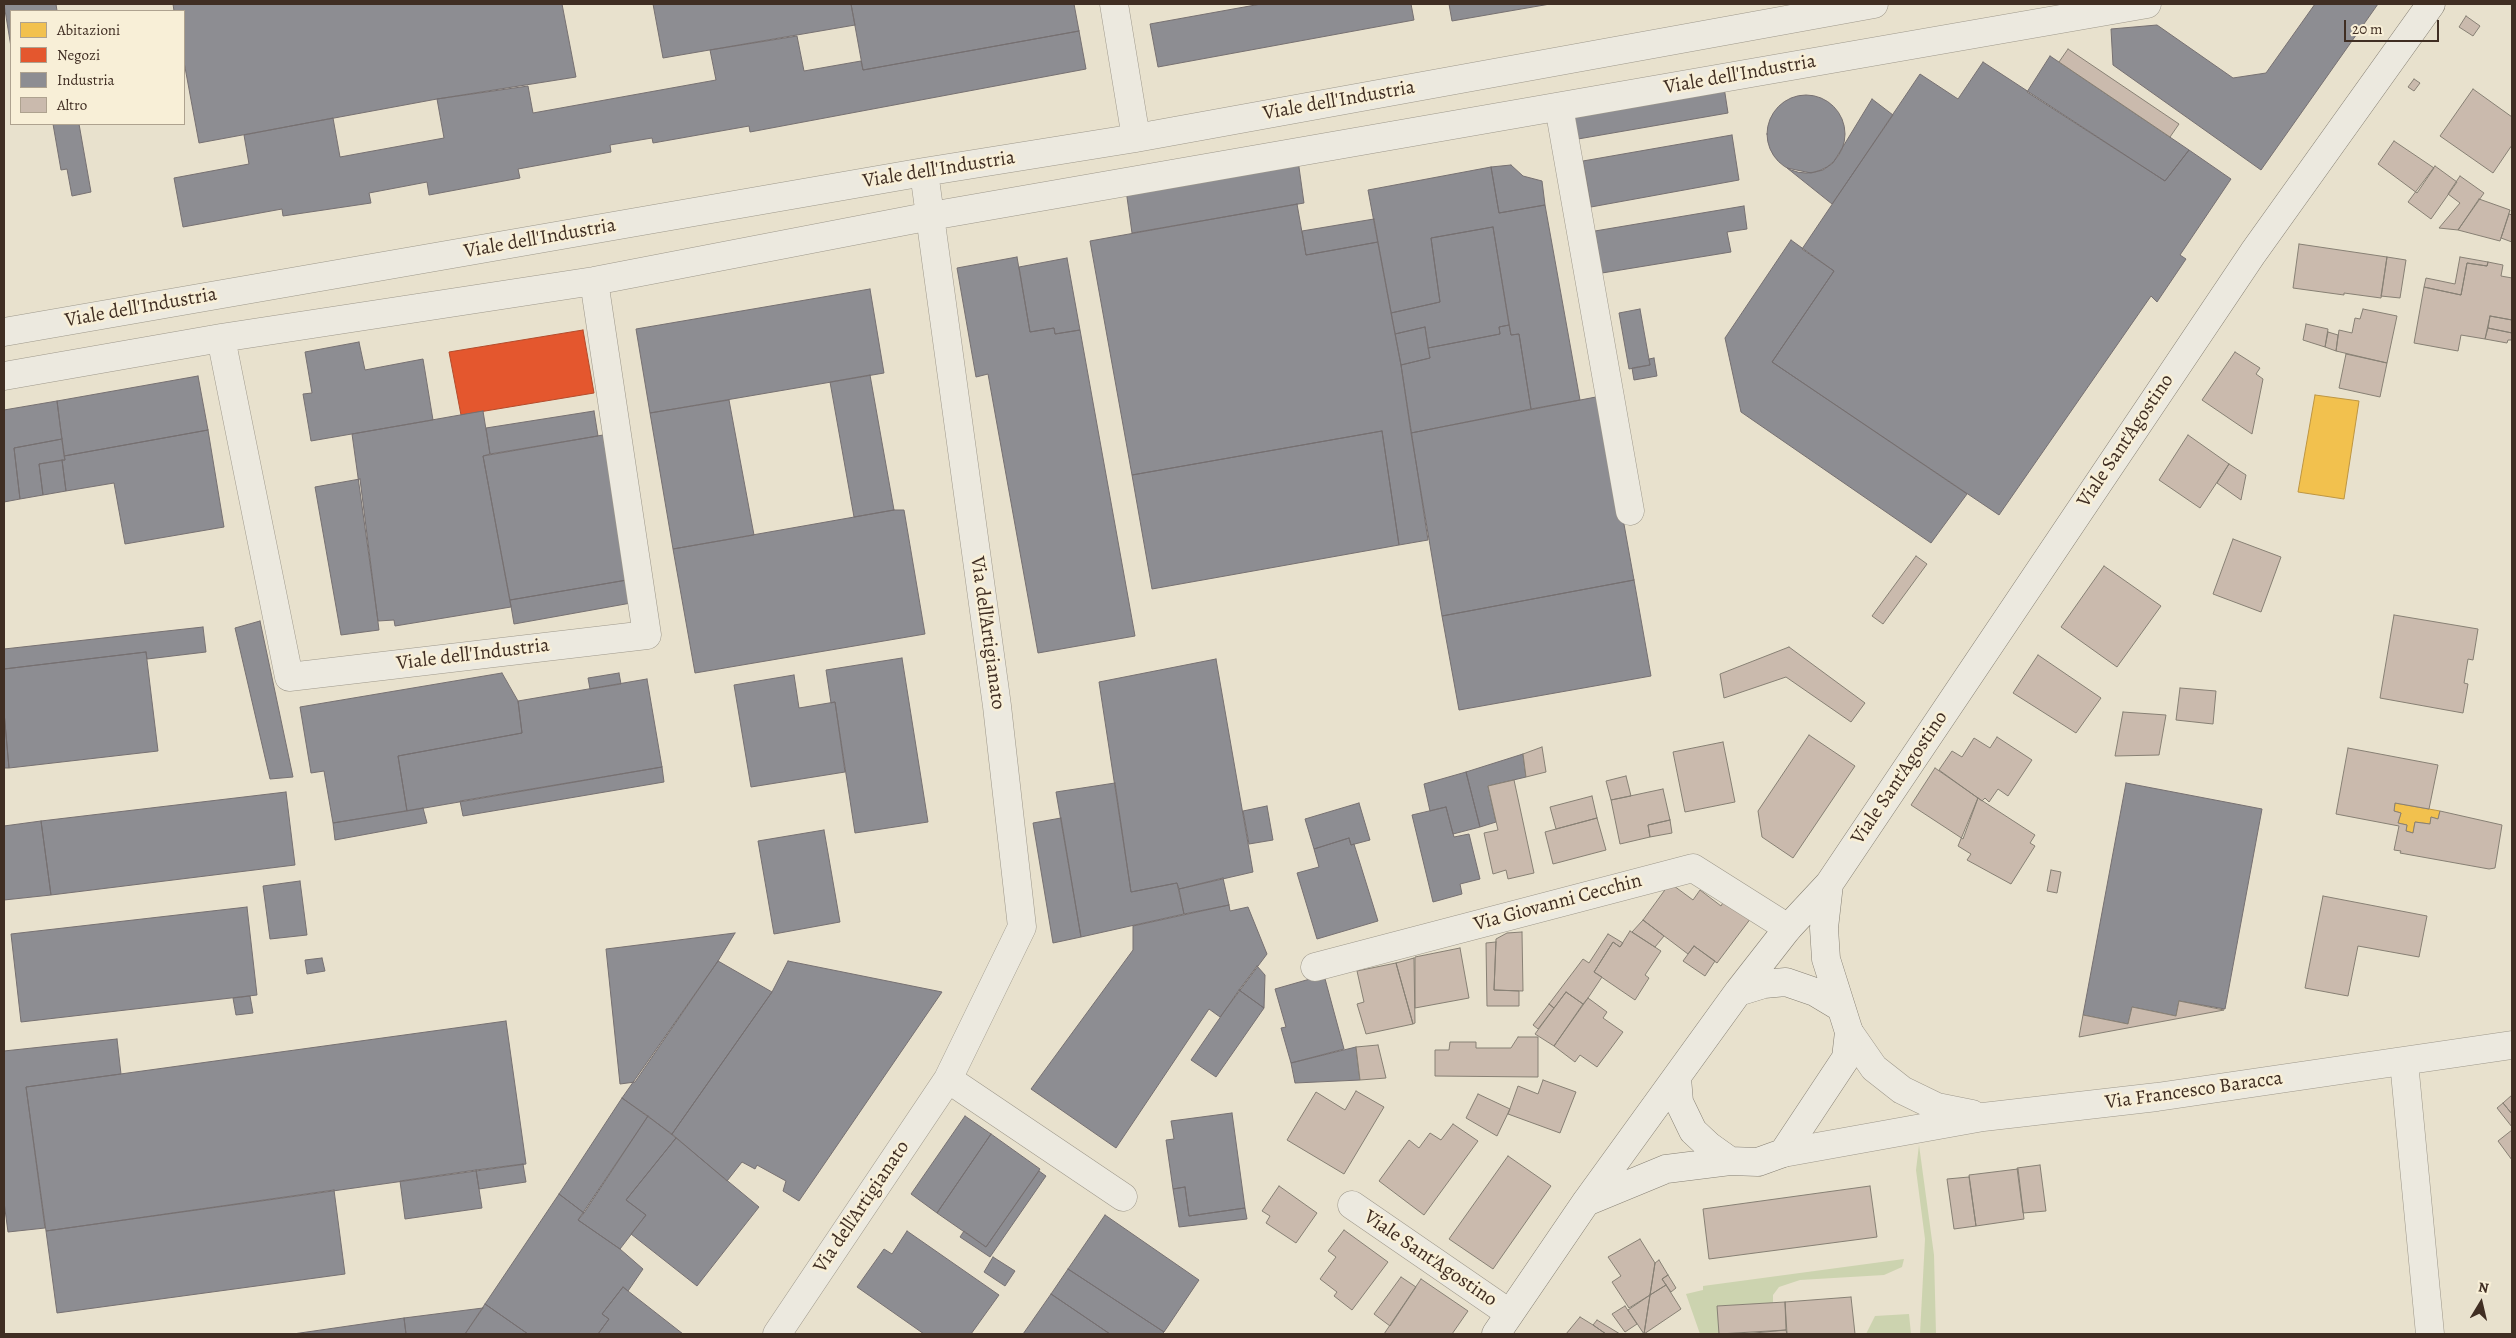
<!DOCTYPE html>
<style>
body{margin:0}
#map{position:relative;width:2516px;height:1338px;overflow:hidden;background:#e8e1cd;font-family:Alegreya,serif}
canvas{display:block}
.frame{position:absolute;inset:0;border:5px solid #402e23;pointer-events:none}
.legend{position:absolute;left:10px;top:10px;width:175px;height:115px;box-sizing:border-box;background:#f8efd7;border:1px solid #aea28f;margin:0;padding:6px 9px;list-style:none;font-size:15px;color:#402e23}
.legend li{display:flex;align-items:center;gap:10px;height:25px}
.legend b{width:25px;border:1px solid #aea28f}
.north{position:absolute;left:2456px;top:1278px;width:50px;height:50px;-webkit-text-stroke:4px #f8efd7;paint-order:stroke;rotate:9deg;font-size:14px;font-weight:700;line-height:20px;text-align:center;color:#402e23}
.north::after{content:'';display:block;margin:auto;width:18px;height:22px;background:#402e23;clip-path:polygon(50% 0,100% 100%,50% 72%,0 100%)}
.scale{position:absolute;left:2344px;top:20px;width:95px;height:22px;box-sizing:border-box;border:2px solid #402e23;border-top:0;padding-left:6px;font-size:15px;line-height:18px;white-space:nowrap;color:#402e23;-webkit-text-stroke:4px #f8efd7;paint-order:stroke}
</style>
<div id="map">
<canvas width="2516" height="1338"></canvas>
<div class="frame"></div>
<ul class="legend">
<li><b style="height:14px;background:#f2c14e"></b>Abitazioni</li>
<li><b style="height:14px;background:#e4572e"></b>Negozi</li>
<li><b style="height:14px;background:#8d8d92"></b>Industria</li>
<li><b style="height:14px;background:#cabaad"></b>Altro</li>
</ul>
<div class="north">N</div>
<div class="scale">20 m</div>
</div>
<script>
const c = document.querySelector('canvas').getContext('2d');
c.lineJoin = 'round';
function paint(path, color) { c.fillStyle = color; c.fill(path, 'evenodd'); }
const toPath = rows => new Path2D(rows.map(r => 'M' + r).join(''));
function stroke(path, color, width, dash) { c.strokeStyle = color; c.lineWidth = width; c.lineCap = dash ? 'butt' : 'round'; c.setLineDash(dash || []); c.stroke(path); }
function label(font, color, halo, rows, align = 'center') {
  c.font = font + ' Alegreya,serif'; c.lineWidth = 5; c.setLineDash([]); c.textBaseline = 'middle'; c.strokeStyle = halo; c.fillStyle = color; for (const [text, x, y, turn = 0] of rows) {
    c.save(); c.translate(x, y); c.rotate((+turn || 0) * Math.PI / 180); c.textAlign = isNaN(turn) ? turn : align; if (halo) c.strokeText(text, 0, 0); c.fillText(text, 0, 0); c.restore();
  }
}
paint(toPath([
 [1919,1145,1934,1255,1936,1334,1920,1334,1925,1239,1916,1170],
 [1904,1259,1902,1267,1884,1275,1800,1280,1779,1287,1773,1295,1773,1303,1718,1306,1719,1334,1700,1334,1686,1294,1703,1290,1703,1286],
 [1909,1314,1911,1334,1866,1334,1875,1316]
]), '#ccd3af');
const homes = toPath([
 [2315,395,2359,401,2344,499,2298,492,2315,395],
 [2395,803,2440,811,2438,819,2431,817,2430,824,2415,822,2413,833,2406,831,2407,825,2398,823,2401,813,2394,811,2395,803]
]);
paint(homes, '#f2c14e');
stroke(homes, '#bd9541', 1);
const shops = toPath([
 [583,330,594,393,461,415,449,352,583,330]
]);
paint(shops, '#e4572e');
stroke(shops, '#b34b2b', 1);
const industry = toPath([
 [4,4,56,4,57,11,11,11,11,47,4,4],
 [173,4,562,4,576,77,437,99,199,143,184,62,184,11,174,11,173,4],
 [653,4,851,4,855,25,663,58,653,4],
 [851,4,1074,4,1079,31,863,70,851,4],
 [1261,4,1411,4,1414,20,1158,67,1150,24,1261,4],
 [1449,4,1550,4,1452,21,1449,4],
 [2315,4,2378,4,2261,170,2113,65,2111,29,2157,25,2233,78,2266,73,2315,4],
 [1079,31,1086,69,750,132,749,126,653,143,652,138,610,145,611,152,518,169,520,178,429,195,427,182,369,193,371,203,283,216,282,209,183,227,174,178,249,164,244,135,333,118,340,157,444,138,437,99,528,86,533,113,716,80,710,50,797,36,804,71,861,61,863,70,1079,31],
 [2050,56,2189,150,2165,181,2027,92,2050,56],
 [1983,62,2165,181,2189,150,2231,179,2180,255,2186,259,2157,302,2151,296,1999,515,1772,362,1834,271,1802,249,1920,74,1958,99,1983,62],
 [1724,87,1728,113,1578,139,1573,114,1724,87],
 '1767 134a39 39 0 1 1 78 0a39 39 0 1 1-78 0Z',
 [1872,99,1893,115,1832,204,1787,168,1811,173,1823,170,1833,163,1872,99],
 [53,124,79,124,91,192,72,196,67,169,61,170,53,124],
 [1732,135,1739,180,1591,207,1583,161,1732,135],
 [1298,160,1304,203,1132,233,1126,190,1298,160],
 [1511,165,1523,176,1542,181,1545,205,1499,213,1491,167,1511,165],
 [1491,167,1499,213,1545,205,1580,400,1531,409,1519,334,1511,335,1493,227,1431,238,1440,302,1391,313,1368,190,1491,167],
 [1297,204,1306,255,1378,242,1401,365,1428,540,1399,545,1382,431,1132,475,1090,241,1297,204],
 [1744,206,1747,229,1727,232,1731,252,1602,273,1595,231,1744,206],
 [1374,219,1378,242,1306,255,1302,231,1374,219],
 [1493,227,1509,325,1499,327,1500,334,1428,348,1425,327,1395,334,1391,313,1440,302,1431,238,1493,227],
 [1791,240,1834,271,1772,362,1967,494,1931,543,1741,412,1725,338,1791,240],
 [1017,257,1030,332,1054,328,1055,334,1080,330,1135,636,1038,653,988,374,976,377,957,268,1017,257],
 [1067,258,1080,330,1055,334,1054,328,1030,332,1019,267,1067,258],
 [870,289,884,373,650,413,636,329,870,289],
 [1640,309,1650,365,1629,369,1619,313,1640,309],
 [1509,325,1511,335,1519,334,1531,409,1411,433,1401,365,1430,358,1428,348,1500,334,1499,327,1509,325],
 [1425,327,1430,358,1401,365,1395,334,1425,327],
 [359,342,365,370,423,359,433,420,311,441,303,394,312,393,305,352,359,342],
 [1654,358,1657,376,1634,380,1632,368,1650,365,1649,359,1654,358],
 [870,375,894,510,854,517,830,382,870,375],
 [198,376,208,430,64,456,57,401,198,376],
 [1601,396,1634,580,1442,616,1411,433,1601,396],
 [729,400,754,535,673,549,650,413,729,400],
 [57,401,62,439,14,448,20,499,4,502,4,410,57,401],
 [483,411,490,454,483,456,511,607,395,626,394,620,378,621,352,434,483,411],
 [594,411,598,436,490,454,486,428,594,411],
 [208,430,224,527,125,544,114,483,66,491,62,460,65,460,64,456,208,430],
 [1382,431,1399,545,1152,589,1132,475,1382,431],
 [603,435,627,580,510,600,483,456,603,435],
 [62,439,65,460,39,464,43,495,20,499,14,448,62,439],
 [62,460,66,491,43,495,39,464,62,460],
 [360,479,379,630,341,635,315,487,360,479],
 [894,510,904,510,925,634,695,673,673,549,894,510],
 [627,580,631,603,514,624,510,600,627,580],
 [1634,580,1651,676,1459,710,1442,616,1634,580],
 [260,621,274,687,293,777,270,779,235,628,260,621],
 [203,627,206,652,147,659,146,652,4,669,4,649,203,627],
 [146,652,158,751,9,768,4,712,4,669,146,652],
 [902,658,928,822,855,833,835,702,831,703,826,670,902,658],
 [1216,659,1253,872,1179,889,1177,883,1131,892,1099,682,1216,659],
 [502,673,518,701,522,733,398,756,407,811,333,823,324,771,311,773,300,707,502,673],
 [619,673,621,684,590,689,588,678,619,673],
 [794,675,799,708,835,702,845,772,751,787,734,685,794,675],
 [647,679,662,767,407,811,398,756,522,733,518,701,647,679],
 [4,712,9,768,4,768,4,712],
 [1523,754,1526,777,1488,786,1496,822,1480,827,1466,772,1523,754],
 [662,767,664,782,463,816,460,801,662,767],
 [1466,772,1480,827,1453,834,1446,807,1430,811,1424,784,1466,772],
 [1115,783,1131,892,1177,883,1184,914,1081,937,1056,792,1115,783],
 [2126,783,2262,809,2225,1009,2179,1001,2176,1016,2132,1007,2128,1024,2083,1015,2126,783],
 [286,792,295,865,51,895,41,821,286,792],
 [1359,803,1370,840,1351,845,1349,838,1314,849,1305,819,1359,803],
 [1267,806,1273,840,1249,844,1243,811,1267,806],
 [1446,807,1454,837,1469,834,1480,879,1460,884,1462,894,1433,902,1412,815,1446,807],
 [423,808,427,823,335,840,333,823,423,808],
 [1061,818,1081,937,1053,943,1033,823,1061,818],
 [41,821,51,895,4,900,4,826,41,821],
 [824,830,840,922,774,934,758,841,824,830],
 [1349,838,1351,845,1354,844,1378,921,1317,939,1297,873,1319,867,1314,849,1349,838],
 [1223,878,1229,905,1184,914,1179,889,1223,878],
 [300,881,307,935,270,939,263,886,300,881],
 [1229,905,1230,911,1248,907,1267,954,1220,1017,1209,1009,1116,1148,1031,1089,1133,950,1133,926,1229,905],
 [247,907,257,995,21,1022,11,934,247,907],
 [735,933,718,961,635,1082,620,1084,606,949,735,933],
 [322,958,325,971,307,974,305,960,322,958],
 [718,961,772,992,672,1134,622,1098,718,961],
 [788,961,942,992,799,1201,783,1191,786,1181,757,1165,755,1169,742,1162,727,1181,672,1134,772,992,788,961],
 [1257,966,1265,975,1264,1008,1239,990,1257,966],
 [1324,975,1344,1049,1291,1063,1281,1028,1286,1027,1275,989,1324,975],
 [1239,990,1264,1008,1216,1077,1191,1060,1239,990],
 [250,996,253,1013,236,1015,233,998,250,996],
 [506,1021,526,1164,46,1231,26,1087,506,1021],
 [117,1039,121,1074,26,1087,45,1228,8,1232,4,1202,4,1051,117,1039],
 [1356,1047,1360,1080,1295,1083,1291,1063,1356,1047],
 [622,1098,648,1116,584,1213,559,1194,622,1098],
 [1232,1113,1245,1208,1189,1216,1185,1187,1173,1189,1166,1140,1174,1139,1171,1121,1232,1113],
 [648,1116,676,1138,626,1200,646,1215,620,1249,578,1220,648,1116],
 [965,1116,991,1134,937,1213,911,1194,965,1116],
 [991,1134,1040,1169,986,1247,937,1213,991,1134],
 [676,1138,759,1207,697,1286,631,1234,646,1215,626,1200,676,1138],
 [523,1164,526,1182,479,1189,476,1170,523,1164],
 [476,1170,482,1208,405,1219,400,1181,476,1170],
 [1039,1171,1046,1176,990,1257,960,1237,964,1231,986,1247,1039,1171],
 [1185,1187,1189,1216,1245,1208,1247,1219,1179,1227,1173,1189,1185,1187],
 [334,1190,345,1274,57,1313,46,1231,334,1190],
 [559,1194,584,1213,578,1220,620,1249,643,1269,628,1291,623,1287,602,1314,609,1319,598,1334,528,1334,485,1304,559,1194],
 [1105,1215,1199,1280,1164,1332,1068,1269,1105,1215],
 [907,1231,999,1295,971,1334,924,1334,857,1287,884,1249,892,1254,907,1231],
 [993,1257,1015,1271,1005,1286,984,1272,993,1257],
 [1068,1269,1164,1332,1162,1334,1110,1334,1051,1294,1068,1269],
 [623,1287,628,1291,683,1334,598,1334,609,1319,602,1314,623,1287],
 [1051,1294,1110,1334,1023,1334,1051,1294],
 [485,1304,528,1334,465,1334,485,1304],
 [483,1308,465,1334,406,1334,404,1318,483,1308],
 [404,1318,406,1334,293,1334,404,1318]
]);
paint(industry, '#8d8d92');
stroke(industry, '#767071', 1);
const building = toPath([
 [2466,16,2480,26,2473,36,2459,27,2466,16],
 [2068,49,2179,124,2170,137,2059,62,2068,49],
 [2414,79,2420,83,2414,91,2408,87,2414,79],
 [2473,89,2512,117,2512,145,2493,173,2440,136,2473,89],
 [2394,141,2434,168,2417,193,2378,164,2394,141],
 [2435,166,2457,182,2431,219,2408,202,2435,166],
 [2460,176,2484,193,2458,230,2439,228,2460,203,2448,194,2460,176],
 [2479,199,2510,210,2500,241,2458,230,2479,199],
 [2509,214,2512,215,2512,242,2501,238,2509,214],
 [2299,244,2387,257,2381,298,2344,293,2344,295,2293,288,2299,244],
 [2387,257,2406,260,2400,298,2381,296,2387,257],
 [2460,257,2488,262,2487,266,2467,263,2461,295,2424,287,2426,278,2455,284,2460,257],
 [2488,262,2503,265,2501,276,2512,278,2512,320,2490,316,2485,339,2461,335,2458,351,2414,343,2424,287,2461,295,2467,263,2487,266,2488,262],
 [2363,309,2397,316,2387,363,2336,351,2339,330,2352,333,2355,318,2360,319,2363,309],
 [2490,316,2512,320,2512,333,2488,328,2490,316],
 [2306,324,2328,329,2325,347,2303,340,2306,324],
 [2488,328,2512,333,2512,340,2508,340,2507,343,2485,339,2488,328],
 [2328,332,2338,335,2336,351,2325,347,2328,332],
 [2235,352,2260,368,2256,374,2263,379,2252,434,2202,400,2235,352],
 [2346,354,2387,363,2380,397,2339,388,2346,354],
 [2188,435,2229,464,2200,508,2159,480,2188,435],
 [2229,464,2246,475,2241,500,2217,483,2229,464],
 [2233,539,2281,557,2261,612,2213,594,2233,539],
 [1916,556,1927,564,1883,624,1872,616,1916,556],
 [2104,566,2161,606,2117,667,2061,627,2104,566],
 [2394,615,2478,629,2473,660,2468,659,2464,683,2468,684,2463,713,2380,698,2394,615],
 [1789,647,1865,703,1851,722,1786,677,1724,698,1720,674,1789,647],
 [2038,655,2101,698,2076,733,2013,693,2038,655],
 [2180,688,2216,691,2213,724,2176,720,2180,688],
 [2123,712,2166,715,2159,755,2115,756,2123,712],
 [1809,735,1855,766,1793,858,1762,837,1758,811,1809,735],
 [1997,737,2032,760,2008,796,1998,789,1989,802,1985,798,1982,801,1939,770,1952,751,1962,757,1974,738,1990,748,1997,737],
 [1723,742,1735,802,1685,812,1673,752,1723,742],
 [1542,747,1546,772,1526,777,1523,754,1542,747],
 [2348,748,2438,765,2429,809,2395,803,2394,811,2401,813,2398,823,2407,825,2406,831,2413,833,2415,822,2430,824,2431,817,2438,819,2440,811,2502,825,2495,868,2489,869,2400,853,2401,851,2394,850,2399,826,2336,814,2348,748],
 [1935,768,1978,798,1963,839,1911,805,1935,768],
 [1626,776,1631,796,1611,800,1606,781,1626,776],
 [1514,780,1534,873,1508,879,1506,870,1493,874,1484,833,1498,830,1488,786,1514,780],
 [1663,789,1670,820,1648,825,1650,837,1620,844,1611,800,1663,789],
 [1592,796,1597,818,1556,829,1550,807,1592,796],
 [1978,798,2035,835,2030,843,2035,846,2011,884,1967,860,1971,854,1958,846,1978,798],
 [1597,818,1606,850,1553,864,1545,832,1597,818],
 [1670,820,1672,833,1650,837,1648,825,1670,820],
 [2051,870,2061,872,2057,893,2047,891,2051,870],
 [1670,883,1693,900,1700,890,1721,906,1725,899,1751,918,1717,963,1694,946,1688,954,1643,920,1670,883],
 [2323,896,2427,916,2419,957,2358,946,2348,996,2305,988,2323,896],
 [1643,920,1664,936,1655,947,1632,932,1643,920],
 [1630,931,1661,951,1645,975,1649,978,1635,1000,1594,972,1613,942,1620,947,1630,931],
 [1522,932,1523,991,1494,990,1496,939,1507,933,1522,932],
 [1608,934,1623,943,1620,947,1613,942,1594,972,1602,977,1588,998,1583,1004,1566,992,1554,1008,1549,1004,1583,959,1589,963,1608,934],
 [1496,942,1494,990,1519,991,1519,1006,1487,1006,1486,943,1496,942],
 [1694,946,1715,961,1705,976,1683,961,1694,946],
 [1460,948,1469,998,1415,1008,1415,957,1460,948],
 [1414,958,1415,1023,1413,1024,1396,963,1414,958],
 [1396,963,1413,1024,1366,1034,1357,1004,1364,1002,1357,971,1396,963],
 [1566,992,1583,1004,1554,1046,1535,1034,1566,992],
 [1588,998,1607,1012,1603,1018,1623,1032,1597,1067,1580,1055,1575,1062,1554,1046,1588,998],
 [2179,1001,2224,1010,2079,1037,2083,1015,2128,1024,2132,1007,2176,1016,2179,1001],
 [1549,1004,1554,1008,1538,1029,1533,1025,1549,1004],
 [1518,1037,1538,1037,1538,1077,1435,1076,1435,1050,1449,1050,1450,1042,1476,1042,1476,1048,1511,1048,1518,1037],
 [1378,1045,1386,1078,1360,1080,1356,1047,1378,1045],
 [1543,1080,1576,1092,1560,1133,1508,1114,1518,1086,1538,1094,1543,1080],
 [1356,1091,1384,1107,1344,1174,1287,1140,1316,1092,1345,1110,1356,1091],
 [1478,1094,1510,1109,1497,1136,1466,1118,1478,1094],
 [2512,1095,2512,1114,2503,1103,2512,1095],
 [2503,1103,2512,1114,2512,1127,2497,1108,2503,1103],
 [1453,1124,1478,1141,1424,1215,1379,1181,1409,1140,1419,1148,1430,1133,1441,1140,1453,1124],
 [2512,1130,2512,1160,2498,1141,2512,1130],
 [1508,1156,1551,1186,1493,1269,1449,1239,1508,1156],
 [2040,1165,2046,1211,2023,1213,2017,1168,2040,1165],
 [2018,1169,2024,1219,1976,1226,1969,1175,2018,1169],
 [1969,1177,1976,1226,1954,1229,1947,1179,1969,1177],
 [1279,1186,1317,1213,1296,1243,1266,1223,1270,1216,1262,1211,1279,1186],
 [1870,1186,1877,1237,1709,1259,1703,1209,1870,1186],
 [1344,1230,1388,1262,1352,1310,1334,1296,1337,1292,1320,1279,1336,1257,1328,1251,1344,1230],
 [1640,1239,1655,1263,1650,1295,1629,1308,1612,1282,1621,1276,1608,1257,1640,1239],
 [1659,1260,1668,1275,1662,1279,1666,1285,1650,1295,1655,1263,1659,1260],
 [1668,1275,1676,1288,1671,1292,1662,1279,1668,1275],
 [1401,1277,1416,1287,1390,1326,1374,1314,1401,1277],
 [1421,1279,1468,1311,1452,1334,1384,1334,1421,1279],
 [1666,1285,1681,1309,1644,1334,1650,1295,1666,1285],
 [1650,1295,1644,1334,1628,1310,1650,1295],
 [1851,1297,1855,1334,1787,1334,1785,1302,1851,1297],
 [1785,1302,1786,1330,1719,1334,1717,1306,1785,1302],
 [1625,1306,1637,1324,1625,1332,1612,1314,1625,1306],
 [1580,1317,1593,1325,1606,1334,1566,1334,1580,1317],
 [1597,1320,1620,1334,1606,1334,1593,1325,1597,1320],
 [1786,1330,1787,1334,1744,1334,1786,1330]
]);
paint(building, '#cabaad');
stroke(building, '#878074', 1);
const minor = toPath([
 [1114,4,1136,138],
 [1559,107,1630,511],
 [4,332,924,172,1136,138,1874,4],
 [221,338,289,677,647,635,594,281],
 [4,376,221,338,594,281,931,216,2147,4],
 [1315,967,1693,868,1788,928],
 [1849,1032,1874,1068,1902,1090,1937,1107,1972,1114],
 [2404,1062,2430,1334],
 [948,1079,1123,1197],
 [1783,1153,1983,1117,2157,1097,2512,1045],
 [1352,1205,1509,1313],
 [777,1334,948,1079,1022,927,997,706,924,172]
]);
const secondary = toPath([
 [1738,992,1764,984,1786,982,1815,992,1840,1007],
 [1677,1078,1679,1102,1693,1131,1709,1146,1730,1161],
 [1586,1202,1666,1169,1730,1161,1758,1162,1783,1153,1846,1058,1849,1032,1826,959,1824,928,1829,884],
 [1496,1334,1586,1202,1738,992,1788,928,1829,884,2253,253,2431,4]
]);
stroke(minor, '#9e988b', 29);
stroke(secondary, '#878074', 29);
stroke(minor, '#ece9df', 28);
stroke(secondary, '#ece9df', 28);
label('20px', '#402e23', '#f8efd7', [
 ["Viale dell'Industria",1740,75,-10],
 ["Viale dell'Industria",1339,101,-10],
 ["Viale dell'Industria",939,170,-9],
 ["Viale dell'Industria",540,239,-10],
 ["Viale dell'Industria",141,308,-10],
 ["Viale Sant'Agostino",2126,441,-56],
 ["Via dell'Artigianato",987,633,82],
 ["Viale dell'Industria",473,655,-7],
 ["Viale Sant'Agostino",1900,778,-56],
 ["Via Giovanni Cecchin",1558,903,-15],
 ["Via Francesco Baracca",2194,1091,-8],
 ["Via dell'Artigianato",862,1207,-56],
 ["Viale Sant'Agostino",1430,1259,34]
]);
</script>
